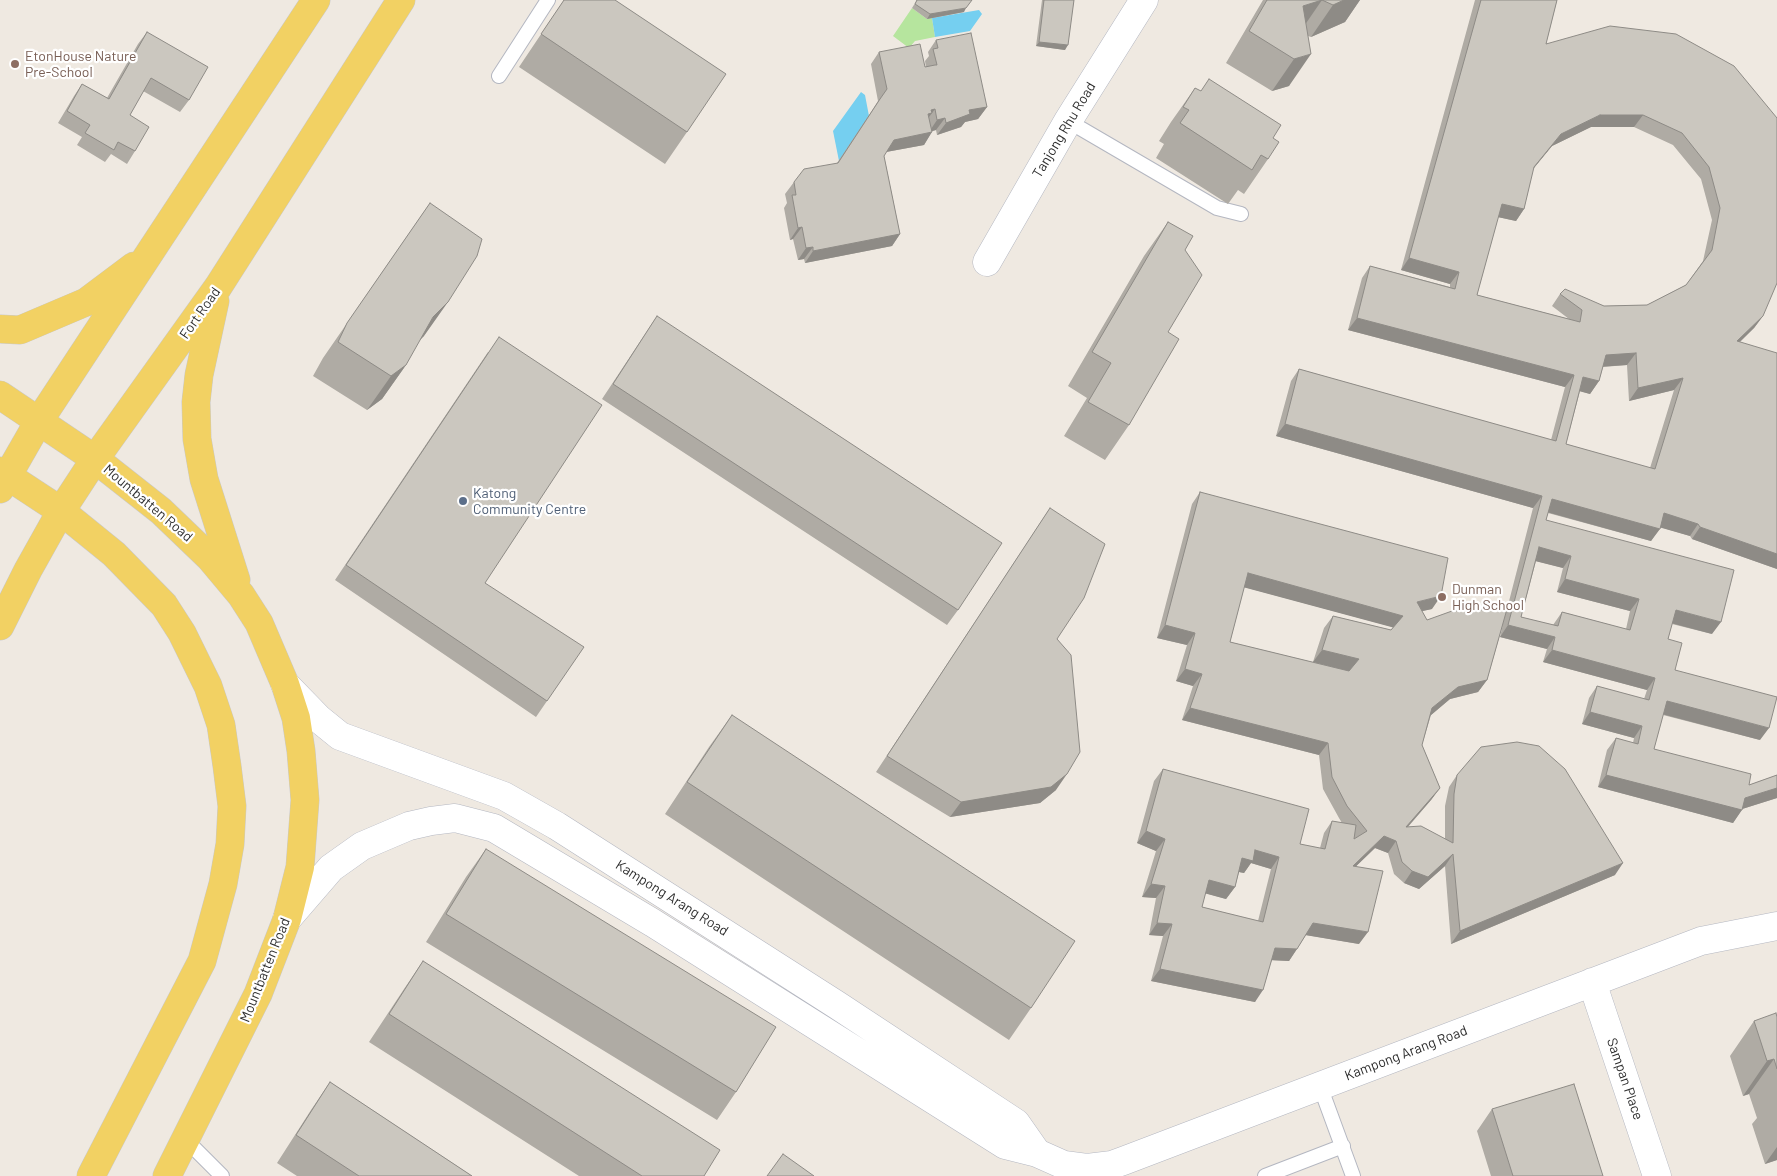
<!DOCTYPE html>
<style>
body{margin:0}
canvas{display:block;background:#efe9e1}
</style>
<canvas width="1777" height="1176"></canvas>
<script>
const c = document.querySelector('canvas').getContext('2d');
c.lineJoin = 'round';
function paint(path, color) { c.fillStyle = color; c.fill(path, 'evenodd'); }
const toPath = rows => new Path2D(rows.map(r => 'M' + r).join(''));
function stroke(path, color, width, dash) { c.strokeStyle = color; c.lineWidth = width; c.lineCap = dash ? 'butt' : 'round'; c.setLineDash(dash || []); c.stroke(path); }
function label(font, color, halo, rows, align = 'center') {
  c.font = font + ' Barlow,sans-serif'; c.lineWidth = 4.5; c.setLineDash([]); c.textBaseline = 'middle'; c.strokeStyle = halo; c.fillStyle = color; for (const [text, x, y, turn = 0] of rows) {
    c.save(); c.translate(x, y); c.rotate((+turn || 0) * Math.PI / 180); c.textAlign = isNaN(turn) ? turn : align; if (halo) c.strokeText(text, 0, 0); c.fillText(text, 0, 0); c.restore();
  }
}
paint(toPath([
 [912,8,927,19,932,18,935,37,915,41,909,48,893,36]
]), '#b6e59e');
paint(toPath([
 [979,10,982,14,970,31,935,37,932,18],
 [861,92,865,95,873,137,840,166,833,131]
]), '#75cff0');
const service = toPath([
 [499,76,548,0],
 [1068,121,1217,208,1241,214],
 [1320,1086,1353,1176],
 [185,1139,222,1176],
 [1265,1176,1343,1146]
]);
const minor = toPath([
 [987,262,1068,121,1144,0],
 [285,684,319,719,340,736,504,796,557,826,837,1005,1016,1123,1037,1153],
 [287,919,331,868,362,846,409,826,431,821,455,818,494,828,653,923,1005,1145,1037,1153,1064,1165,1087,1168,1112,1165,1123,1161,1701,941,1777,926],
 [1592,982,1657,1176]
]);
const primary = toPath([
 [215,301,199,375,196,402,197,439,204,479,236,580],
 [0,329,20,330,86,302,134,266],
 [0,395,95,459,161,511,210,558,241,595,259,623,285,684,296,718,301,751,305,800,300,867,287,919,258,994,167,1176],
 [0,471,61,511,114,554,164,605,182,633,208,686,221,725,227,766,232,806,230,844,223,884,202,961,91,1176],
 [0,489,39,421,316,0],
 [0,626,28,570,61,511,95,459,218,287,401,0]
]);
stroke(service, '#b4b7c1', 16);
stroke(minor, '#b4b7c1', 29);
stroke(primary, '#c9c9c9', 29);
stroke(service, '#fff', 14);
stroke(minor, '#fff', 28);
stroke(primary, '#f2d163', 28);
paint(toPath([
 [564,0,615,0,687,132,665,164,519,67],
 [917,0,964,12,927,19,912,8],
 [1042,0,1074,0,1065,50,1036,46],
 [1263,0,1360,0,1345,22,1311,37,1308,36,1289,86,1272,91,1226,63],
 [1475,0,1557,0,1546,44,1676,34,1763,316,1754,328,1740,342,1777,569,1692,539,1690,536,1660,527,1651,541,1548,513,1546,520,1712,634,1672,624,1668,639,1675,670,1760,740,1663,715,1654,749,1749,785,1777,775,1777,798,1742,809,1733,823,1598,787,1607,750,1616,738,1633,743,1634,738,1582,724,1589,698,1597,686,1644,699,1647,690,1543,662,1547,649,1500,637,1503,624,1487,680,1478,692,1450,699,1431,715,1422,745,1440,788,1431,800,1408,827,1445,839,1445,806,1449,787,1457,775,1615,875,1451,944,1445,866,1419,889,1404,883,1394,874,1388,853,1375,848,1356,866,1359,944,1306,935,1289,961,1272,960,1255,1002,1151,981,1163,936,1149,935,1156,898,1142,897,1156,851,1137,843,1154,781,1163,769,1300,844,1320,848,1324,833,1332,821,1342,823,1339,818,1323,789,1319,755,1182,720,1193,686,1176,681,1187,645,1157,638,1192,504,1200,492,1432,609,1422,611,1427,620,1507,609,1533,508,1276,436,1291,381,1299,369,1551,440,1565,387,1348,330,1362,278,1370,266,1450,287,1450,284,1401,270],
 [1591,127,1634,127,1673,145,1701,179,1712,220,1703,261,1686,285,1647,305,1604,306,1560,294,1552,306,1569,319,1477,295,1498,217,1516,221,1524,209,1533,169,1552,146],
 [1627,365,1629,401,1674,390,1650,468,1566,444,1580,391,1590,394,1599,381,1603,367],
 [1536,561,1563,568,1557,592,1630,611,1626,629,1562,612,1553,625,1521,617],
 [1244,587,1393,627,1391,630,1333,616,1324,628,1313,662,1349,671,1230,642],
 [1251,863,1271,869,1258,921,1202,907,1205,893,1226,899,1235,887,1239,872,1244,873],
 [147,32,189,100,180,112,143,91,130,115,135,151,127,164,111,154,105,162,77,145,82,137,58,123,74,96,82,84,107,98,138,44],
 [936,40,987,107,978,119,965,122,961,127,937,135,936,130,932,131,924,145,886,152,884,156,900,234,892,246,805,263,804,259,798,260,793,239,790,240,784,208,787,203,785,194,794,182,837,163,871,112,878,101,871,64,879,52,926,67,925,61,929,56,928,52],
 [1195,88,1273,138,1268,159,1244,194,1238,190,1228,204,1156,158,1164,144,1159,141,1171,122],
 [430,203,424,336,419,340,406,365,382,399,367,410,313,376,323,358],
 [1168,222,1185,250,1168,332,1129,425,1105,460,1064,436,1087,398,1068,386,1144,256],
 [657,316,958,610,947,625,602,399],
 [488,352,485,583,547,701,536,717,335,580],
 [1050,508,1057,639,1056,790,1040,803,950,817,876,772],
 [732,715,1031,1008,1009,1040,665,814,709,747],
 [486,849,736,1092,717,1120,426,942,466,877],
 [423,961,704,1176,579,1176,369,1042,404,989],
 [1777,1017,1777,1160,1765,1164,1752,1124,1757,1118,1749,1094,1743,1096,1730,1056,1754,1021],
 [330,1082,472,1176,297,1176,277,1163,311,1110],
 [1492,1109,1603,1176,1491,1176,1477,1131]
]), '#afaba4');
paint(toPath([
 [1322,0,1300,32,1303,6],
 [1344,0,1360,0,1345,22,1311,37,1333,5],
 [966,8,964,12,927,19,930,14],
 [1039,42,1068,45,1065,50,1036,46],
 [1311,54,1289,86,1272,91,1294,59],
 [987,107,978,119,965,122,961,127,937,135,946,123,969,110],
 [935,109,923,125,920,126,931,110],
 [1600,115,1643,115,1634,127,1591,127,1552,146,1525,179,1534,167,1561,134],
 [945,118,936,130,929,132,937,120],
 [932,132,924,145,886,152,894,140],
 [1502,204,1524,209,1516,221,1493,216],
 [802,227,793,239,790,240,798,228],
 [900,234,892,246,805,263,813,251],
 [813,247,804,259,798,260,806,248],
 [1409,258,1459,272,1450,284,1401,270],
 [448,302,424,336,409,351,433,317],
 [1763,316,1754,328,1728,353,1737,341],
 [1357,318,1574,375,1565,387,1348,330],
 [1636,353,1627,365,1597,367,1606,355],
 [406,365,382,399,367,410,391,376],
 [1583,377,1599,381,1590,394,1575,390],
 [1683,378,1674,390,1629,401,1638,388],
 [1285,424,1542,496,1533,508,1276,436],
 [1552,499,1660,529,1651,541,1543,511],
 [1664,513,1698,524,1690,536,1655,526],
 [1700,527,1777,554,1777,569,1692,539],
 [1539,547,1571,556,1563,568,1531,560],
 [1248,573,1403,616,1395,628,1239,586],
 [1565,579,1639,599,1630,611,1557,592],
 [1441,596,1432,609,1409,614,1417,602],
 [1676,610,1721,622,1712,634,1667,622],
 [1165,625,1195,633,1187,645,1157,638],
 [1508,625,1555,637,1547,649,1500,637],
 [1322,650,1359,659,1351,672,1313,662],
 [1552,650,1655,678,1647,690,1543,662],
 [1185,669,1202,674,1193,686,1176,681],
 [1487,680,1478,692,1450,699,1424,721,1432,708,1458,687],
 [1667,701,1769,728,1760,740,1658,713],
 [1190,708,1328,743,1319,755,1182,720],
 [1590,712,1642,726,1634,738,1582,724],
 [1067,774,1056,790,1040,803,950,817,961,802],
 [1606,775,1745,798,1777,788,1777,798,1739,810,1742,810,1733,823,1598,787],
 [1440,788,1431,800,1397,839,1406,827],
 [1146,831,1165,839,1156,851,1137,843],
 [1384,836,1396,841,1388,853,1375,848,1344,878,1353,866],
 [1255,850,1279,857,1271,869,1251,863,1244,873,1234,871,1242,858],
 [1453,854,1445,866,1419,889,1404,883,1412,871],
 [1623,863,1615,875,1451,944,1460,931],
 [1209,880,1235,887,1226,899,1200,892],
 [1151,884,1165,886,1156,898,1142,897],
 [1157,923,1172,924,1163,936,1149,935],
 [1313,923,1368,932,1359,944,1305,935],
 [1275,948,1297,949,1289,961,1267,960],
 [1160,969,1263,990,1255,1002,1151,981],
 [1774,1059,1749,1094,1743,1096,1767,1061],
 [1777,1147,1777,1160,1765,1164]
]), '#8e8b86');
const building = toPath([
 [564,0,615,0,726,74,687,132,541,34,564,0],
 [917,0,972,0,966,8,930,14,915,4,917,0],
 [1044,0,1074,0,1068,45,1039,42,1044,0],
 [1267,0,1322,0,1303,6,1311,54,1294,59,1249,31,1267,0],
 [1322,0,1344,0,1333,5,1322,0],
 [1481,0,1557,0,1546,44,1610,26,1676,34,1734,66,1777,118,1777,283,1763,316,1737,341,1777,353,1777,554,1700,527,1698,524,1664,513,1660,529,1552,499,1546,520,1734,570,1721,622,1676,610,1668,639,1682,643,1675,670,1777,697,1769,728,1667,701,1654,749,1751,774,1749,785,1777,775,1777,788,1745,798,1742,810,1606,775,1616,738,1638,744,1642,726,1590,712,1597,686,1649,700,1655,678,1552,650,1555,637,1508,625,1542,496,1285,424,1299,369,1556,441,1574,375,1357,318,1370,266,1455,289,1459,272,1409,258,1481,0],
 [1600,115,1643,115,1682,133,1709,167,1720,208,1712,250,1686,285,1647,305,1604,306,1565,289,1560,294,1582,310,1580,322,1477,295,1502,204,1524,209,1534,167,1561,134,1600,115],
 [1636,353,1638,388,1683,378,1655,469,1566,444,1583,377,1599,381,1606,355,1636,353],
 [1539,547,1571,556,1565,579,1639,599,1630,630,1562,612,1558,626,1521,617,1539,547],
 [147,32,208,67,189,100,151,78,130,115,149,127,135,151,118,142,114,150,85,133,90,125,67,111,82,84,109,99,147,32],
 [971,33,987,107,969,110,970,114,946,123,945,118,937,120,935,109,931,110,932,113,928,114,932,132,894,140,884,156,900,234,813,251,813,247,806,248,802,227,798,228,792,195,796,195,794,182,804,169,838,163,880,99,887,89,879,52,920,44,925,67,935,65,937,65,933,49,938,48,936,40,971,33],
 [1209,79,1281,125,1273,138,1279,142,1268,159,1261,155,1252,170,1180,123,1189,110,1183,107,1195,88,1201,91,1209,79],
 [430,203,482,239,477,256,448,302,433,317,406,365,391,376,338,342,347,323,430,203],
 [1168,222,1193,236,1185,250,1202,275,1168,332,1179,339,1129,425,1088,402,1111,363,1092,352,1168,222],
 [657,316,1002,543,958,610,613,384,657,316],
 [499,337,602,405,485,583,584,647,547,701,346,565,499,337],
 [1200,492,1448,558,1441,596,1417,602,1427,620,1452,611,1507,609,1487,680,1458,687,1432,708,1422,745,1440,788,1406,827,1421,826,1453,843,1454,794,1457,775,1481,747,1517,742,1539,746,1565,769,1623,863,1460,931,1453,854,1428,877,1412,871,1402,862,1396,841,1384,836,1353,866,1383,871,1368,932,1313,923,1297,949,1275,948,1263,990,1160,969,1172,924,1157,923,1165,886,1151,884,1165,839,1146,831,1163,769,1309,809,1300,844,1325,849,1332,821,1356,825,1354,839,1367,831,1347,806,1332,777,1328,743,1190,708,1202,674,1185,669,1195,633,1165,625,1200,492],
 [1248,573,1403,616,1391,630,1333,616,1322,650,1359,659,1349,671,1230,642,1248,573],
 [1255,850,1279,857,1263,922,1202,907,1209,880,1235,887,1242,858,1253,861,1255,850],
 [1050,508,1105,544,1084,598,1057,639,1071,655,1080,752,1067,774,1051,787,961,802,887,756,1050,508],
 [732,715,1075,941,1031,1008,687,782,732,715],
 [486,849,776,1027,736,1092,446,914,486,849],
 [423,961,720,1150,704,1176,642,1176,389,1014,423,961],
 [1776,1013,1777,1017,1777,1069,1774,1059,1767,1061,1754,1021,1776,1013],
 [330,1082,472,1176,359,1176,296,1135,330,1082],
 [1574,1084,1603,1176,1513,1176,1492,1109,1574,1084],
 [783,1154,814,1176,767,1176,783,1154]
]);
paint(building, '#cbc7bf');
stroke(building, '#8e8b86', 1);
for (const [x, y, r, color] of [
 [15,64,5,"#8d6e63"],
 [463,501,5,"#5c6f8a"],
 [1442,597,5,"#8d6e63"]
]) { const dot = new Path2D(); dot.arc(x, y, r, 0, 2 * Math.PI); c.fillStyle = color; c.fill(dot); stroke(dot, '#fff', 2); }
label('14px', '#785e54', '#fff', [
 ["EtonHouse Nature",25,56],
 ["Pre-School",25,72],
 ["Dunman",1452,589],
 ["High School",1452,605]
], 'left');
label('14px', '#2e2e2e', '#fff', [
 ["Tanjong Rhu Road",1064,130,-59],
 ["Fort Road",200,313,-55],
 ["Mountbatten Road",148,503,40],
 ["Kampong Arang Road",672,898,32],
 ["Mountbatten Road",265,970,-68],
 ["Kampong Arang Road",1406,1053,-21],
 ["Sampan Place",1625,1079,71]
]);
label('14px', '#4e5e75', '#fff', [
 ["Katong",473,493],
 ["Community Centre",473,509]
], 'left');
</script>
